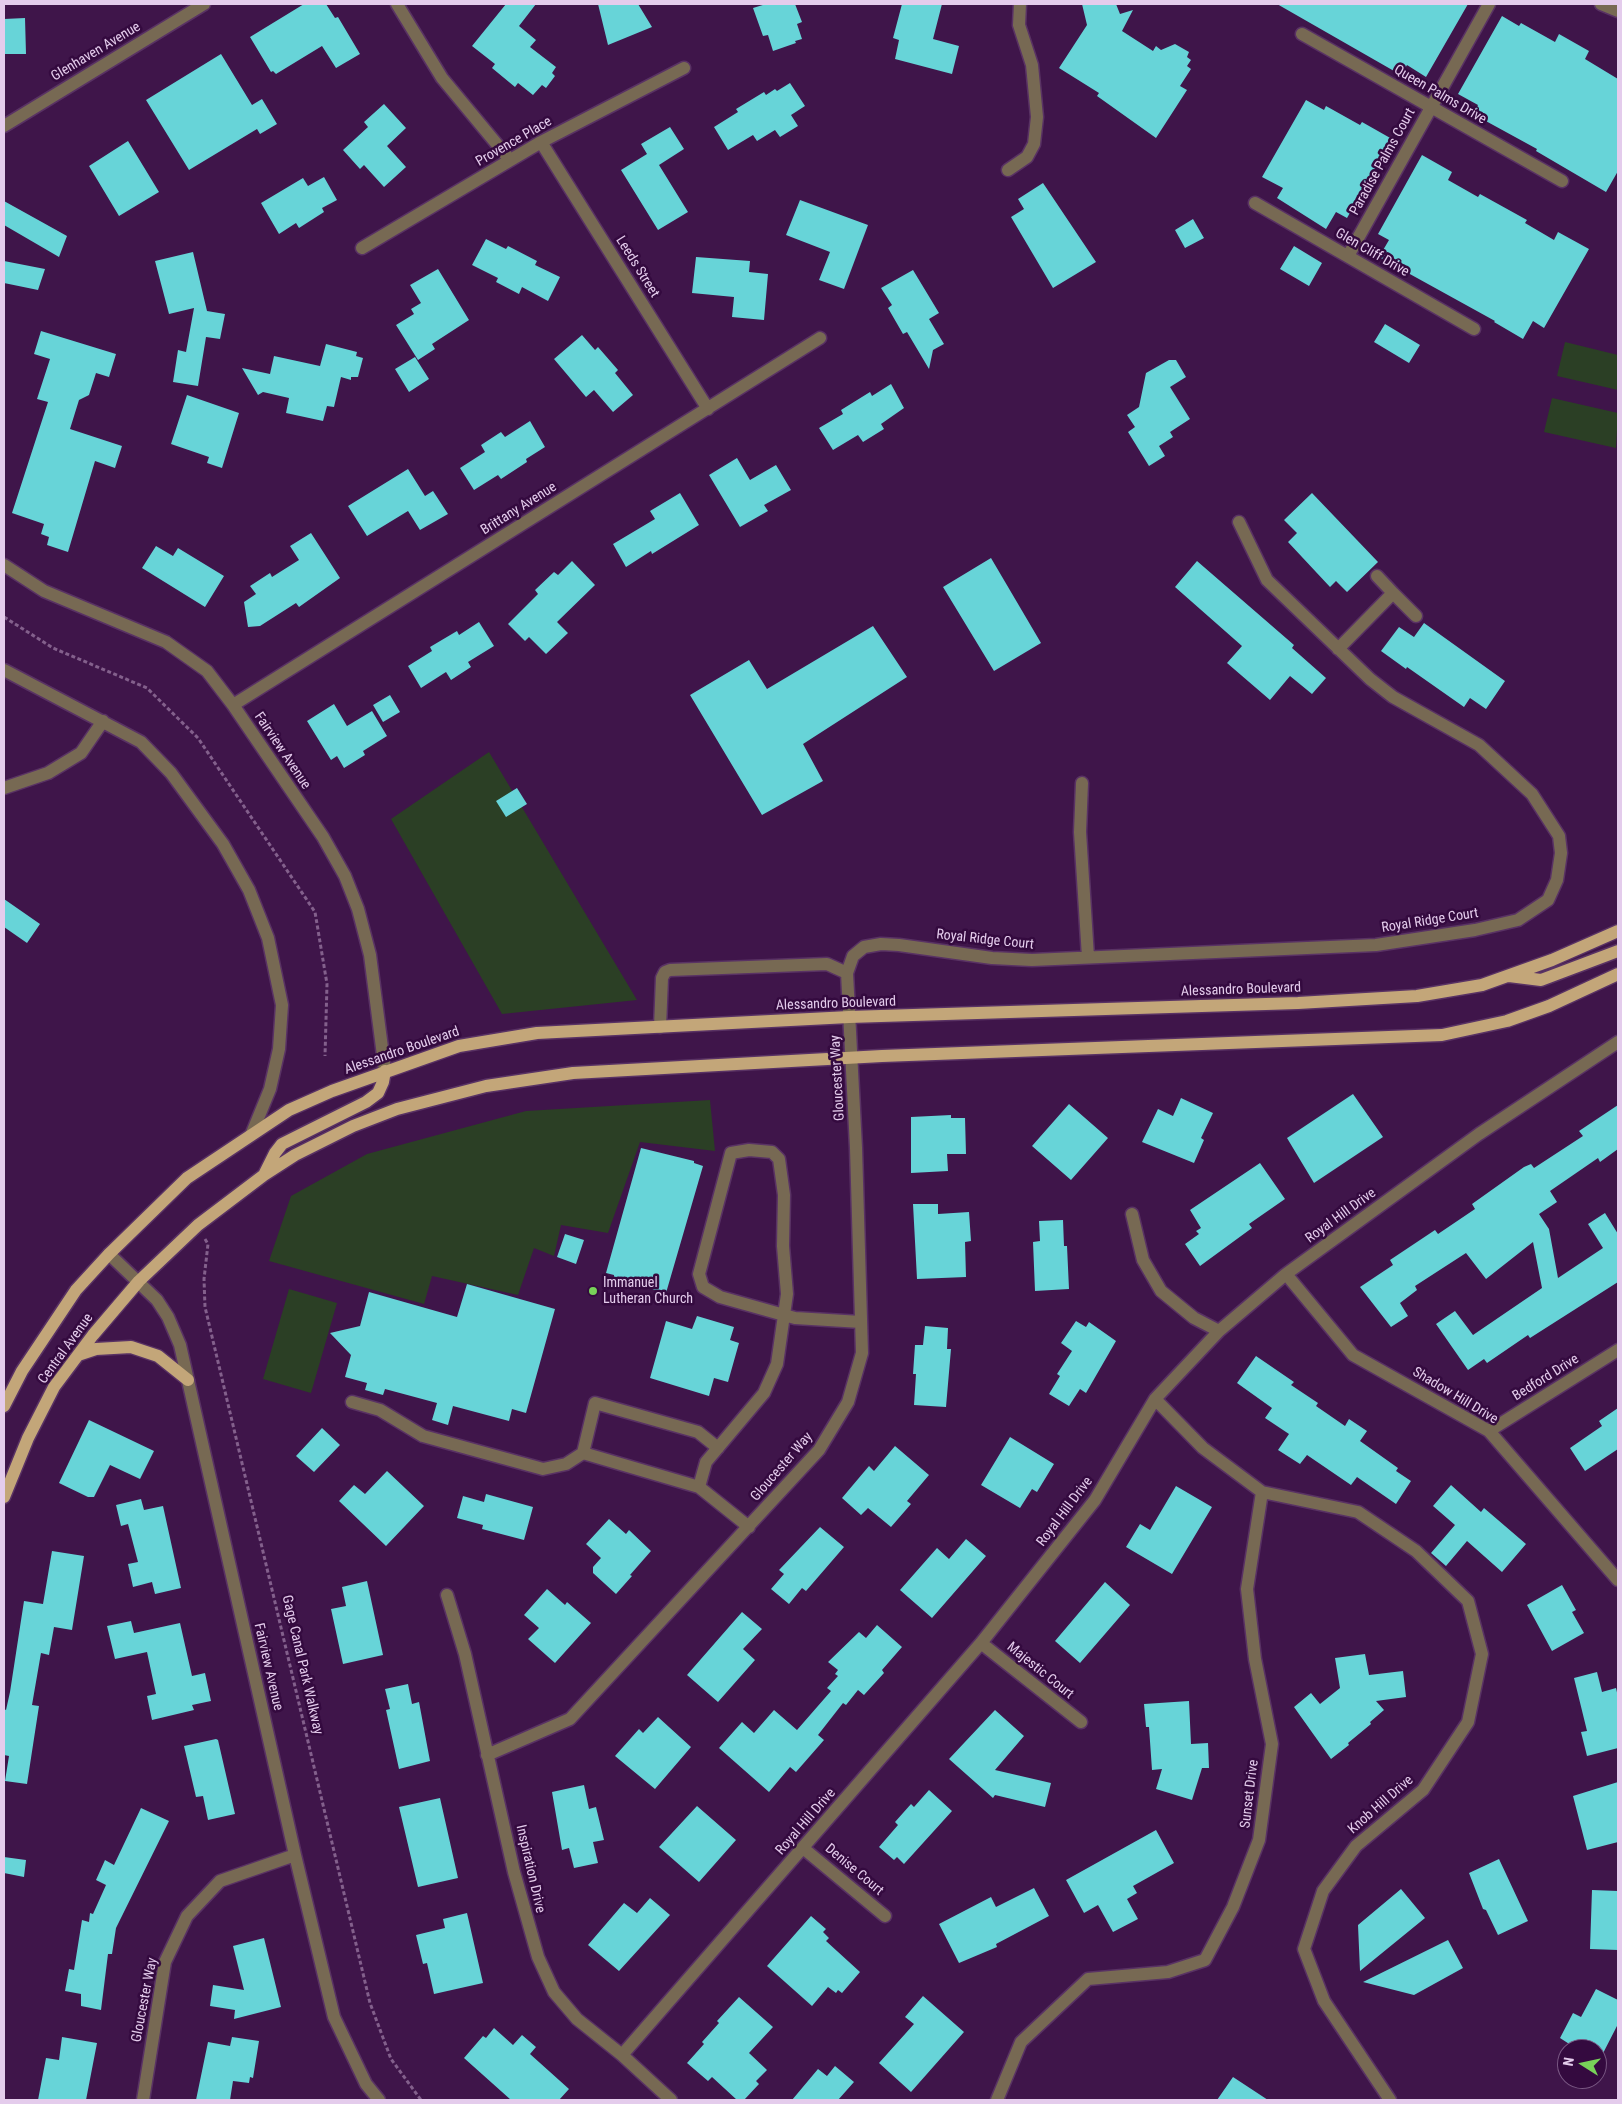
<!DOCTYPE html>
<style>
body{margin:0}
#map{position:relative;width:1622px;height:2104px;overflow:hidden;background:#3f154a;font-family:"Roboto Condensed",sans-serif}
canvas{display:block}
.frame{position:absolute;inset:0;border:5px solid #e4ccec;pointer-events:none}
.north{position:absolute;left:1557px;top:2039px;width:50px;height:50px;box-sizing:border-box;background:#340a3f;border:1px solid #7a5884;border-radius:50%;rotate:280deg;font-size:14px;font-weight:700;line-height:20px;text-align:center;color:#e4ccec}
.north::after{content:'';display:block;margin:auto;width:18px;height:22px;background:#78d259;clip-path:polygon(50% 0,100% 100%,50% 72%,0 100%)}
</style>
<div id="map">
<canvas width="1622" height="2104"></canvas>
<div class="frame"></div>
<div class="north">N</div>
</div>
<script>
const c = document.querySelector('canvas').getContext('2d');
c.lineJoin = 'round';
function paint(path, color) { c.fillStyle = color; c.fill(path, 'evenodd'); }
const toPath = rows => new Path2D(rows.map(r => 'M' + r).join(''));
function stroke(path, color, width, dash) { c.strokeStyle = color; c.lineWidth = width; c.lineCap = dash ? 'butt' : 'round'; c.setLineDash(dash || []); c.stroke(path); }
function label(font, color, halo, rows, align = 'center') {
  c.font = font + ' "Roboto Condensed",sans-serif'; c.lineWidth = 5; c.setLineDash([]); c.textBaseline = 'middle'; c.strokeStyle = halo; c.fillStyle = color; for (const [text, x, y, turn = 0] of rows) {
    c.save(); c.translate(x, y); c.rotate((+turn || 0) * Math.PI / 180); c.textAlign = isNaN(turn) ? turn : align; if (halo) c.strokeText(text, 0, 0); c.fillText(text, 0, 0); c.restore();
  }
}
paint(toPath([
 [1565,342,1618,355,1618,390,1557,376],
 [1552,398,1618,413,1616,448,1544,432],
 [489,752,637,1000,502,1014,391,819],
 [710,1100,715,1151,640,1142,608,1233,561,1225,554,1256,534,1248,518,1295,432,1276,424,1304,269,1261,291,1196,367,1154,526,1111],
 [289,1289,337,1303,311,1393,263,1379]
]), '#2b3f25');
paint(toPath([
 [304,4,326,4,335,18,338,17,360,54,336,68,322,46,276,74,273,71,271,72,250,37],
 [506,4,536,4,519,26,536,40,530,47,556,67,552,73,555,76,546,88,542,85,533,95,518,83,515,87,492,68,495,64,472,46],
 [598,4,638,4,652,27,608,45],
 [766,4,795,4,802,22,797,24,802,39,795,41,796,43,773,51,768,35,763,36,753,8],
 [902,4,942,4,933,39,959,46,952,74,895,59,899,40,893,38],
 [1082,4,1116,4,1120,14,1133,10,1122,31,1153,51,1156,46,1161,50,1175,44,1189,52,1187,57,1191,60,1187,66,1191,69,1180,86,1187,90,1156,138,1097,96,1099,93,1059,68,1087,25],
 [1277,4,1468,4,1426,77,1407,65,1401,75],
 [1502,16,1519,26,1521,23,1555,42,1559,34,1589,51,1585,59,1618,79,1618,171,1606,192,1536,151,1537,149,1473,114,1478,105,1458,94],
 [25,18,26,54,4,54,4,19],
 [221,54,252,105,262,99,277,124,260,134,257,129,189,170,146,100],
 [790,83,805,106,791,115,798,126,780,137,775,130,757,141,753,135,728,150,714,127,738,112,736,109,764,92,766,95,775,89,777,91],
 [1306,100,1324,110,1326,106,1360,125,1362,122,1392,139,1347,218,1336,212,1326,229,1277,198,1283,188,1262,177],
 [384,104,406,128,387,146,406,167,384,187,364,165,360,169,343,150,368,127,364,122],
 [670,127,684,149,659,165,688,212,658,230,621,170,647,154,641,144],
 [128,141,159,192,119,216,89,166],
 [1422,155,1452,172,1448,180,1478,197,1480,194,1527,220,1525,223,1554,240,1558,232,1589,249,1544,328,1533,321,1523,339,1494,322,1495,321,1379,257,1389,240,1378,234],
 [324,177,337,200,322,208,324,212,299,228,296,223,279,234,261,203,303,178,308,186],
 [1043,183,1096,262,1053,288,1011,217,1024,209,1018,199],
 [800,200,868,225,844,289,819,280,830,252,786,235],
 [4,201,67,236,59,257,4,225],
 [1193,219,1204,238,1185,248,1175,230],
 [486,239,506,249,508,246,537,261,535,265,560,277,548,301,522,287,519,294,496,282,498,278,472,265],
 [1294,246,1322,263,1309,286,1280,269],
 [193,252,207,311,225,314,220,339,206,337,198,386,173,382,178,350,186,352,194,308,169,314,155,261],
 [696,257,750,261,749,272,768,274,764,320,732,317,734,297,692,293],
 [4,261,45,269,38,290,4,283],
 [438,269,469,320,432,344,435,349,418,360,396,325,414,314,411,309,421,303,410,285],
 [913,270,939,313,929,319,944,344,933,350,929,369,907,332,903,334,888,308,892,305,881,288],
 [1385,324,1420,345,1409,363,1374,342],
 [41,331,116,354,109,377,96,373,89,395,79,400,70,429,122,446,115,468,95,461,68,552,47,545,49,537,41,534,44,524,12,513,48,402,37,399,50,359,34,354],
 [582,335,595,350,598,347,618,370,615,373,633,395,613,412,594,390,586,397,554,359],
 [326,344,357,352,356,356,363,358,358,377,351,377,351,380,341,377,334,407,327,406,323,421,286,413,289,398,263,392,258,395,242,368,270,374,274,356,320,366],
 [415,357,429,379,409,392,395,369],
 [1169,360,1176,360,1186,377,1170,387,1190,419,1170,432,1173,437,1159,446,1165,456,1149,466,1128,432,1135,427,1127,415,1139,407,1146,373],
 [891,384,904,408,881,424,884,429,863,442,858,435,833,450,819,428,843,414,841,410,870,392,872,396],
 [187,395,239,413,222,468,207,463,209,457,171,444],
 [530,421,545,447,526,459,527,462,501,479,498,475,474,490,460,468,485,452,481,445,501,432,505,437],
 [737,458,750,480,776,465,791,490,764,505,768,511,740,527,709,475],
 [408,469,425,496,433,491,448,514,420,530,408,511,367,536,348,506],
 [680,493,699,525,652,554,651,551,626,567,613,544,655,519,650,511],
 [1312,493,1378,562,1347,592,1336,581,1330,587,1288,542,1297,533,1284,520],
 [311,533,340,578,299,607,296,603,260,626,248,627,244,602,256,594,250,586,270,573,272,577,299,560,290,546],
 [156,546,173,556,178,548,224,576,205,607,142,568],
 [991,558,1041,643,994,671,943,587],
 [572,561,595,585,557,622,568,633,546,654,529,637,525,641,508,624,538,594,535,590,554,572,558,575],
 [1197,561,1294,645,1292,648,1326,678,1312,694,1290,676,1270,700,1227,663,1242,646,1175,587],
 [479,622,494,646,468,662,471,667,451,680,446,672,421,688,408,666,432,651,430,647,457,631,459,635],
 [1424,623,1505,681,1486,709,1470,698,1464,707,1407,667,1406,669,1381,651,1399,627,1414,637],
 [873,626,907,677,803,744,823,781,762,815,690,695,749,660,767,689],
 [390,695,400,712,383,722,373,705],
 [334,704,347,726,372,711,387,736,363,751,365,755,344,768,337,756,331,760,307,721],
 [517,788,527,804,506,817,496,801],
 [4,899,40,924,27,943,4,927],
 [1353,1094,1383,1137,1314,1183,1287,1138],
 [1181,1098,1213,1113,1201,1138,1204,1140,1194,1163,1142,1142,1158,1109,1173,1116],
 [1069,1104,1108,1138,1071,1180,1032,1146],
 [1618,1105,1618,1149,1600,1162,1598,1158,1550,1191,1557,1202,1539,1214,1549,1229,1558,1278,1603,1248,1588,1224,1605,1213,1618,1234,1618,1282,1530,1338,1528,1335,1487,1363,1484,1359,1468,1370,1436,1324,1455,1311,1473,1335,1542,1288,1533,1242,1486,1279,1466,1253,1415,1286,1417,1290,1400,1303,1408,1316,1391,1327,1360,1287,1393,1265,1390,1260,1435,1230,1438,1234,1475,1209,1472,1204,1524,1167,1531,1164,1534,1168,1583,1136,1579,1131],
 [951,1115,951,1118,965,1118,966,1154,947,1154,948,1171,911,1173,911,1117],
 [641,1148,694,1161,694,1163,703,1166,666,1293,614,1278,614,1275,606,1273],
 [1260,1163,1285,1199,1249,1224,1252,1228,1200,1266,1185,1244,1199,1234,1196,1231,1201,1228,1190,1210],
 [913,1204,938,1204,938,1214,969,1212,971,1241,965,1242,966,1277,917,1279],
 [1063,1220,1064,1246,1067,1246,1069,1289,1035,1291,1033,1242,1040,1241,1039,1221],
 [565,1234,584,1240,576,1264,557,1257],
 [467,1284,555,1309,526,1413,512,1409,509,1421,453,1406,448,1425,432,1420,437,1403,385,1389,383,1395,365,1390,367,1383,345,1377,351,1355,330,1333,360,1326,369,1292,457,1317],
 [697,1316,734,1327,730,1340,739,1343,728,1382,714,1378,709,1396,650,1378,666,1321,692,1329],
 [1076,1321,1086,1327,1089,1322,1116,1341,1086,1393,1080,1389,1069,1406,1049,1394,1060,1376,1057,1374,1072,1351,1061,1343],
 [925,1326,948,1328,947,1349,951,1349,946,1407,914,1405,916,1374,913,1374,915,1345,923,1345],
 [1256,1356,1294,1382,1291,1385,1318,1403,1316,1406,1345,1426,1349,1419,1367,1431,1360,1441,1398,1468,1396,1471,1411,1481,1396,1504,1357,1477,1351,1485,1307,1455,1300,1464,1278,1450,1289,1434,1265,1418,1272,1408,1237,1383],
 [1618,1408,1618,1449,1585,1471,1570,1448,1602,1426,1599,1421],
 [89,1420,154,1451,140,1479,110,1465,94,1497,88,1497,59,1483],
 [322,1428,340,1445,314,1472,296,1456],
 [1010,1437,1054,1464,1037,1492,1032,1489,1020,1508,981,1485],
 [895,1446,929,1475,907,1501,911,1504,891,1527,868,1508,861,1515,842,1498,869,1466,874,1471],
 [387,1471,424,1506,386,1546,339,1501,354,1485,365,1494],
 [1451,1485,1481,1512,1484,1508,1526,1544,1502,1572,1467,1541,1446,1566,1431,1553,1455,1525,1433,1506],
 [1176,1486,1212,1507,1172,1574,1126,1547,1140,1524,1150,1530],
 [486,1494,533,1507,524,1540,482,1529,483,1525,457,1518,463,1496,484,1502],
 [141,1499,144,1510,163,1506,181,1588,155,1594,152,1582,133,1587,128,1564,138,1562,128,1524,121,1526,116,1505],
 [609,1519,626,1534,629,1530,651,1551,630,1575,632,1576,616,1594,593,1573,593,1567,601,1558,586,1544],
 [820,1527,844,1547,806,1591,802,1588,789,1604,771,1589,784,1574,779,1570],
 [966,1539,986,1556,932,1618,900,1590,937,1548,949,1559],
 [52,1551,84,1556,72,1630,54,1627,49,1655,41,1653,32,1705,39,1706,27,1784,5,1781,9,1756,4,1755,4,1709,6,1710,10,1692,24,1601,43,1604],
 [367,1581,383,1655,343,1664,331,1609,346,1606,342,1587],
 [1105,1582,1130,1605,1080,1663,1055,1641],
 [1562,1585,1576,1610,1572,1612,1584,1633,1552,1651,1527,1605],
 [547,1589,565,1605,567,1602,591,1623,555,1663,528,1639,539,1628,524,1615],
 [742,1612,762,1629,743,1649,755,1660,718,1702,687,1675],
 [131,1621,134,1633,180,1623,192,1676,205,1673,211,1701,192,1705,194,1710,152,1720,147,1696,156,1694,147,1652,115,1659,107,1626],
 [877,1625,902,1647,882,1670,884,1673,864,1695,858,1690,846,1705,843,1703,818,1735,824,1740,796,1772,790,1767,769,1792,719,1748,742,1722,754,1733,774,1710,797,1730,831,1691,827,1688,838,1676,835,1674,838,1670,828,1662,859,1632,866,1638],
 [1365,1654,1369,1675,1403,1671,1406,1697,1376,1701,1384,1710,1370,1722,1371,1724,1348,1743,1349,1745,1331,1759,1294,1707,1311,1693,1320,1704,1340,1688,1335,1658],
 [1597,1672,1602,1692,1616,1688,1618,1697,1618,1748,1587,1756,1581,1732,1587,1731,1574,1678],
 [408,1684,412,1704,419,1702,430,1761,399,1769,386,1710,390,1709,385,1689],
 [1189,1701,1191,1744,1208,1743,1209,1768,1202,1768,1192,1800,1156,1789,1162,1769,1152,1770,1149,1727,1146,1727,1144,1704],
 [995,1710,1024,1736,995,1770,1051,1783,1045,1807,995,1795,993,1798,949,1759],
 [658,1717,691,1747,655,1789,615,1756,639,1729,643,1733],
 [216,1739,218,1740,235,1814,208,1820,203,1796,196,1797,184,1746],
 [1618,1782,1618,1842,1587,1850,1573,1796],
 [584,1785,589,1809,596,1807,604,1840,593,1842,598,1863,574,1868,569,1848,562,1850,552,1792],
 [929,1790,952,1811,904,1864,897,1857,894,1860,879,1847,898,1825,895,1822,911,1804,914,1807],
 [440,1798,458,1878,418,1887,399,1807],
 [697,1806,736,1840,699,1882,659,1847],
 [141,1808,169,1821,116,1928,112,1954,108,1954,101,2010,81,2006,81,1994,65,1991,69,1969,74,1970,82,1920,89,1922,90,1913,93,1914,106,1885,96,1880,105,1860,114,1865],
 [1156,1830,1174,1863,1133,1886,1137,1893,1127,1899,1138,1919,1113,1932,1098,1905,1084,1913,1066,1880],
 [4,1857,26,1860,24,1877,4,1873],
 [1499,1859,1528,1921,1498,1935,1486,1910,1483,1909,1469,1873],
 [1034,1888,1049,1916,996,1944,997,1947,959,1963,939,1924,991,1897,996,1907],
 [1401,1889,1425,1918,1360,1971,1358,1925],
 [1592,1890,1618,1891,1618,1950,1590,1949],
 [650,1898,670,1915,619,1971,588,1945,624,1903,637,1913],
 [467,1913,483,1983,434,1994,427,1963,423,1964,416,1935,445,1928,443,1919],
 [811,1916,826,1929,823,1932,829,1938,826,1941,860,1972,842,1993,838,1990,836,1993,828,1987,812,2006,767,1966],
 [264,1938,281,2007,234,2019,235,2010,210,2006,213,1985,244,1990,233,1946],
 [1448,1940,1463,1968,1414,1995,1363,1982],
 [1596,1989,1618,2000,1618,2024,1597,2065,1597,2049,1577,2049,1560,2038,1573,2013,1581,2017],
 [923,1996,964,2032,911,2092,879,2063,914,2024,905,2017],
 [739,1997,773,2027,749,2053,767,2070,756,2081,759,2084,744,2100,737,2100,712,2077,708,2081,687,2063,704,2044,702,2042,719,2023,717,2021],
 [494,2028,513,2045,522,2035,536,2047,530,2054,569,2089,559,2100,511,2100,464,2058,483,2036,486,2038],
 [62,2037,97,2043,86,2100,38,2100,46,2058,59,2060],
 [232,2037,259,2041,253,2078,250,2077,249,2083,233,2081,230,2100,196,2100,208,2042,230,2046],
 [835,2066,854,2082,838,2100,792,2100,818,2069,827,2076],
 [1233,2077,1268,2100,1217,2100]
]), '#67d4d8');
const minor = toPath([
 [397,4,442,78,510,160],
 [1601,4,1618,11],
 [1302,34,1562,181],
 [4,126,204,4],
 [541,142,708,409],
 [1008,170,1027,157,1034,144,1037,117,1032,65,1019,25,1020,4],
 [1255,203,1474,329],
 [362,248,541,142,684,68],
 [1348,256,1489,4],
 [4,565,44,591,166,642,207,671,233,705,323,837,345,876,358,909,370,955,385,1071],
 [1377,576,1393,593],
 [1338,649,1393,593,1416,616],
 [4,670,141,742,171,773,223,844,249,890,268,938,282,1005,279,1049,270,1089,252,1133],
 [233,705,820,338],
 [1082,783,1080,832,1088,957],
 [4,788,48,773,81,753,103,721],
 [660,1027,662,978,665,972,670,970,827,964,847,973],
 [749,1150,772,1152,779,1159,784,1195,783,1246,787,1294,784,1315,720,1297,703,1287,699,1274,731,1153,749,1150],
 [1132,1214,1143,1260,1161,1291,1194,1318,1219,1331],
 [109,1254,157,1300,168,1317,180,1345,295,1855,334,2017,366,2084,379,2100],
 [1286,1274,1353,1355,1489,1431,1618,1580],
 [352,1402,380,1410,423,1436,543,1469,566,1464,583,1453,595,1403,698,1432,718,1448],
 [1489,1431,1618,1350],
 [583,1453,699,1487,749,1527],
 [699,1487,706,1462,764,1393,777,1364,784,1315,795,1318,861,1322],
 [1262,1492,1358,1512,1416,1551,1468,1601,1482,1654,1468,1722,1423,1790,1356,1846,1323,1891,1304,1949,1324,2001,1390,2100],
 [447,1595,465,1654,514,1872,538,1957,554,1992,577,2019,622,2055,671,2100],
 [981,1643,1081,1722],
 [487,1755,570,1719,819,1450,848,1402,862,1353,856,1148,847,973,853,956,864,947,881,944,899,945,992,958,1032,960,1376,945,1475,930,1518,920,1548,900,1557,880,1561,853,1559,836,1532,794,1479,745,1393,697,1370,679,1267,580,1239,522],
 [803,1848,885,1916],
 [622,2055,981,1643,1095,1500,1155,1399,1219,1331,1286,1274,1479,1134,1618,1042],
 [143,2100,165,1962,187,1916,220,1881,295,1855],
 [997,2100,1021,2042,1088,1979,1168,1972,1205,1960,1233,1907,1259,1840,1272,1744,1255,1659,1247,1589,1262,1492,1203,1448,1155,1399]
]);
const major = toPath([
 [1509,976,1541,980,1618,951],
 [264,1175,275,1153,282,1144,366,1102,378,1093,383,1082,385,1071],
 [78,1355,96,1349,131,1347,158,1356,188,1380],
 [4,1406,22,1371,76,1290,109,1254,187,1178,289,1110,332,1091,459,1046,537,1033,849,1017,1298,1003,1417,996,1482,985,1552,960,1618,931],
 [4,1497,28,1438,54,1387,93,1335,139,1281,198,1225,264,1175,295,1155,353,1126,397,1109,486,1086,573,1073,882,1056,1442,1035,1507,1021,1549,1006,1618,974]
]);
stroke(minor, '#593264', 15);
stroke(major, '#593264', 15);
stroke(toPath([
 [4,617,53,648,147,688,198,738,315,912,327,984,325,1056],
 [205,1239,208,1244,204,1279,205,1307,370,2003,391,2059,421,2100]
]), '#83608c', 3, [4, 2.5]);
stroke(minor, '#776953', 12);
stroke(major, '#c3a679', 12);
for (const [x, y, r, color] of [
 [593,1291,5,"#78d259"]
]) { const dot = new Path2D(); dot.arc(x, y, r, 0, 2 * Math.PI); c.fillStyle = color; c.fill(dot); stroke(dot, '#340a3f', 2); }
label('14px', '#e4ccec', '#340a3f', [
 ["Glenhaven Avenue",96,52,-31],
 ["Queen Palms Drive",1440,95,30],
 ["Provence Place",514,142,-30],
 ["Paradise Palms Court",1383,162,-61],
 ["Glen Cliff Drive",1372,253,30],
 ["Leeds Street",637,267,58],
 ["Brittany Avenue",519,509,-32],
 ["Fairview Avenue",282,751,56],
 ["Royal Ridge Court",1430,921,-9],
 ["Royal Ridge Court",985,940,6],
 ["Alessandro Boulevard",1241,990,-2],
 ["Alessandro Boulevard",836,1004,-2],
 ["Alessandro Boulevard",402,1051,-19],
 ["Gloucester Way",838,1078,-93],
 ["Royal Hill Drive",1341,1216,-36],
 ["Central Avenue",66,1349,-54],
 ["Bedford Drive",1546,1378,-32],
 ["Shadow Hill Drive",1455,1396,31],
 ["Gloucester Way",782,1467,-49],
 ["Royal Hill Drive",1065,1512,-53],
 ["Gage Canal Park Walkway",302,1665,77],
 ["Fairview Avenue",268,1667,77],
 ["Majestic Court",1040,1671,39],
 ["Sunset Drive",1250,1794,-83],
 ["Knob Hill Drive",1381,1805,-41],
 ["Royal Hill Drive",806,1822,-49],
 ["Inspiration Drive",530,1869,77],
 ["Denise Court",854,1870,40],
 ["Gloucester Way",145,2000,-79]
]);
label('14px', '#e4ccec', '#340a3f', [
 ["Immanuel",603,1283],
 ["Lutheran Church",603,1299]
], 'left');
</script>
